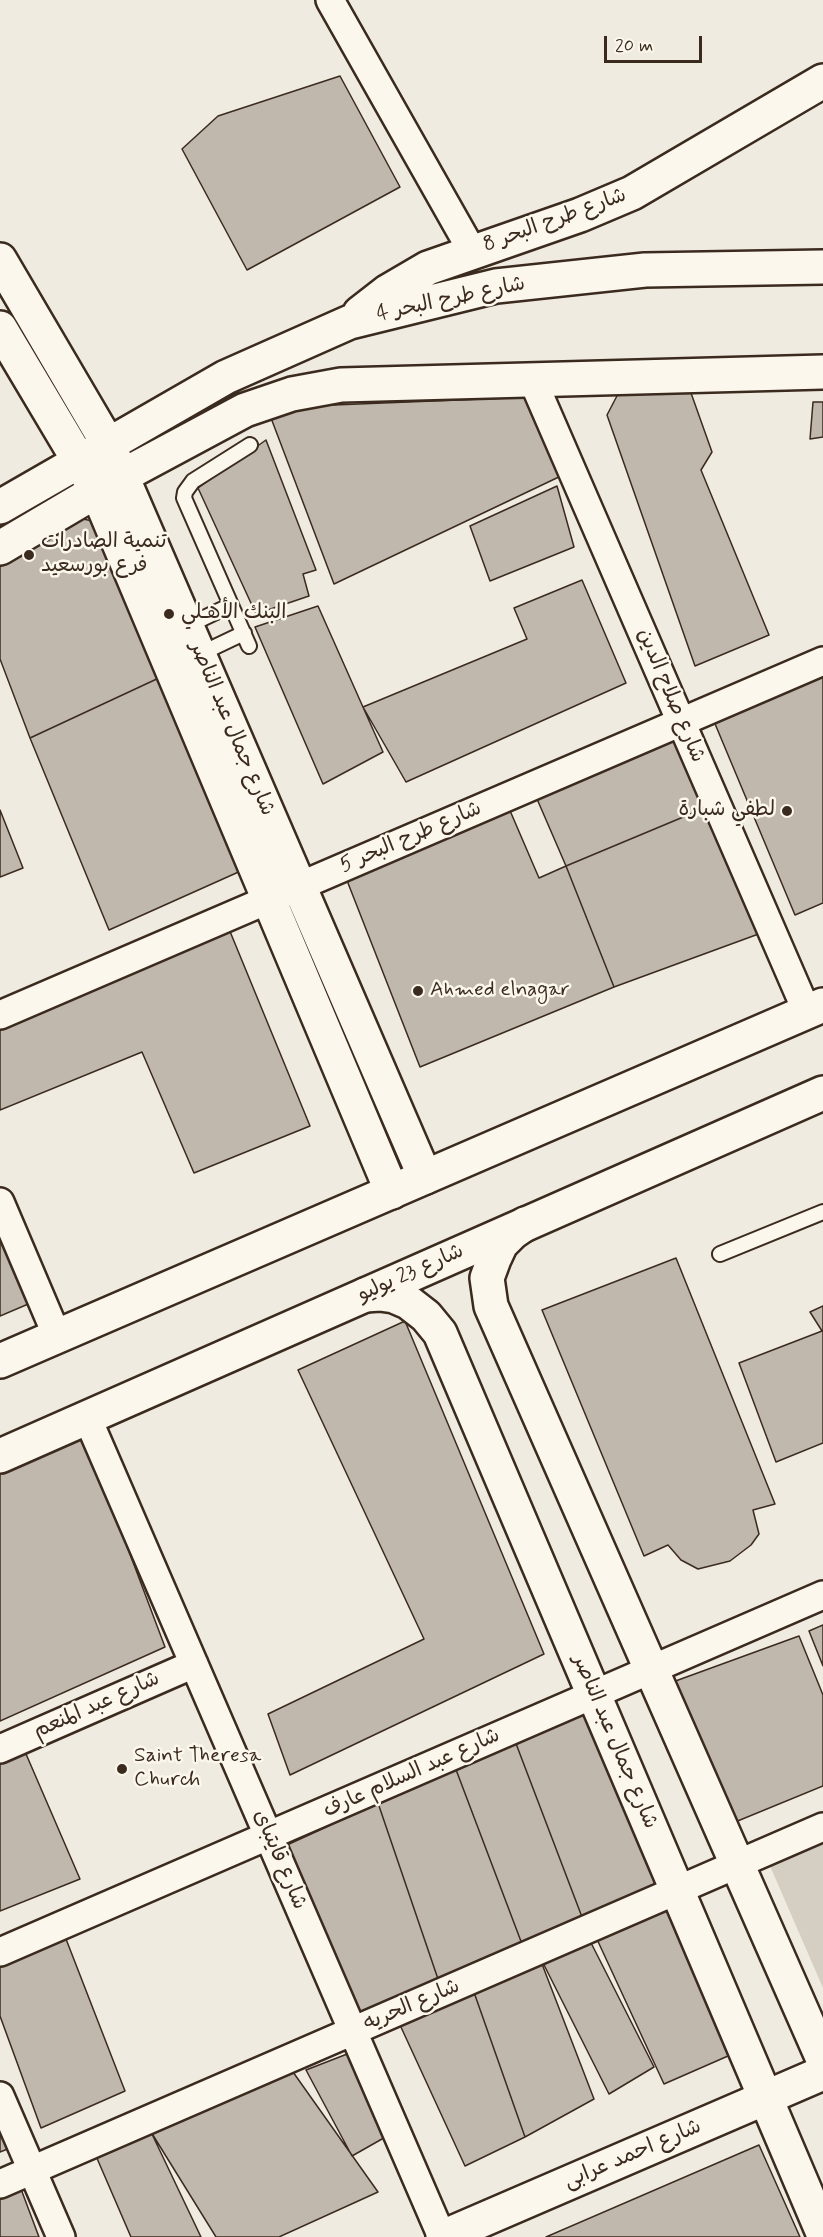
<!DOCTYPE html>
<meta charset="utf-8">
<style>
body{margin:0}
#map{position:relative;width:823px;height:2237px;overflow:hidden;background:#f0ebe0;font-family:Mynerve,sans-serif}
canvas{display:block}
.scale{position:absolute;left:604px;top:36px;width:98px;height:27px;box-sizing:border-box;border:3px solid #3b2a1e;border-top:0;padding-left:8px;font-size:18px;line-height:21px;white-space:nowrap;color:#3b2a1e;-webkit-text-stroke:4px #fbf7ec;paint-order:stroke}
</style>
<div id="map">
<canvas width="823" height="2237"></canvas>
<div class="scale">20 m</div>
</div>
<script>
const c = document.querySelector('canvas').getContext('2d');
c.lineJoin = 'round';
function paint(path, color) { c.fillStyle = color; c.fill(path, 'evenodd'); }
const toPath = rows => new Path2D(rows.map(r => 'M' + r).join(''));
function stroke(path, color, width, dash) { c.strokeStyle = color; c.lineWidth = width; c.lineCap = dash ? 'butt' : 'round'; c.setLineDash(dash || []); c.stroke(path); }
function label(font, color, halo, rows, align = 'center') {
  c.font = font + ' Mynerve,"Playpen Sans Arabic",sans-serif'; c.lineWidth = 5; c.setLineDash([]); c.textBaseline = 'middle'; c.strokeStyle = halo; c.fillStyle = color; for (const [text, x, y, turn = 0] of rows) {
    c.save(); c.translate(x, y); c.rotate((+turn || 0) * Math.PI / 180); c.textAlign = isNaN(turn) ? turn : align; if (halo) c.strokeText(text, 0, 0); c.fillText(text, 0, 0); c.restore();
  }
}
paint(toPath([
 [823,1844,823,1988,770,1866]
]), '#d5cec3');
const building = toPath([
 [340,76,400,187,247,270,182,149,218,116,340,76],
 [619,392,691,393,712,452,701,470,769,635,695,666,607,415,619,392],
 [532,397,563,475,334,584,271,418,284,407,532,397],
 [813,402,823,402,823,437,810,439,813,402],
 [266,440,316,570,303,574,309,596,256,614,198,488,266,440],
 [557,486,574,547,490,581,470,526,557,486],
 [74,517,97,522,161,677,30,738,0,659,0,566,74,517],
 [582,580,626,683,406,782,363,707,527,639,514,608,582,580],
 [318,606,383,752,323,784,255,627,318,606],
 [823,672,823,903,795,915,713,719,823,672],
 [161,677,243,870,109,930,30,738,161,677],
 [678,730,712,805,566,866,534,792,678,730],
 [712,805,764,932,614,987,566,866,712,805],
 [508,806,539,878,566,866,614,987,420,1067,346,878,508,806],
 [0,810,23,868,0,877,0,810],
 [229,929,310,1126,194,1173,142,1052,0,1110,0,1030,229,929],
 [0,1222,33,1302,0,1316,0,1222],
 [676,1258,775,1504,753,1510,759,1534,751,1545,730,1561,698,1569,681,1560,668,1545,644,1556,542,1310,676,1258],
 [823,1306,823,1443,776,1462,739,1363,822,1331,810,1312,823,1306],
 [405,1321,544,1654,290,1775,268,1714,424,1639,298,1370,405,1321],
 [84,1432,165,1647,0,1721,0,1469,84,1432],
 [823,1625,823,1666,809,1631,823,1625],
 [799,1636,823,1695,823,1786,723,1827,670,1683,799,1636],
 [591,1707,665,1886,582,1917,515,1741,591,1707],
 [515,1741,582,1917,522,1944,455,1767,515,1741],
 [23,1747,80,1879,0,1911,0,1758,23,1747],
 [455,1767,522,1944,438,1979,378,1803,455,1767],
 [378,1803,438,1979,358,2018,287,1845,378,1803],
 [672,1902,728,2056,664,2084,595,1935,672,1902],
 [585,1931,654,2067,609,2094,537,1951,585,1931],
 [66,1939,125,2091,41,2128,0,2016,0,1967,66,1939],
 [537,1951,594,2099,525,2137,470,1981,537,1951],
 [470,1981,525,2137,465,2166,400,2025,470,1981],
 [360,2049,389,2135,352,2156,306,2070,360,2049],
 [293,2072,378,2192,279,2237,216,2237,151,2132,293,2072],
 [0,2122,10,2148,0,2152,0,2122],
 [151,2132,201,2237,131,2237,96,2156,151,2132],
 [759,2145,800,2237,546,2237,759,2145],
 [21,2189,39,2237,0,2237,0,2199,21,2189]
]);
paint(building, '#c0b8ad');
stroke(building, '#3b2a1e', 1.5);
const service = toPath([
 [187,626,231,605],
 [249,646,184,498,185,492,193,481,250,445],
 [200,654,244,633],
 [720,1254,823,1212]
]);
const minor = toPath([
 [330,0,472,251],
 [533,381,807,1012],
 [0,1015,823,661],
 [0,1202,57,1336],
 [87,1417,442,2237],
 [0,1749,194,1664],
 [0,1952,823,1595],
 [0,2096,61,2237],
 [0,2184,823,1827]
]);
const tertiary = toPath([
 [0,260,108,444,425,1177],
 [360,313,387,292,428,268,580,215,632,193,823,81],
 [0,328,97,491,392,1192],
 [0,507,226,377,350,322,496,286,645,270,823,267],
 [0,548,122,476,245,410,292,394,341,385,823,372]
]);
const secondary = toPath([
 [525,1224,512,1233,501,1244,494,1259,487,1278,491,1306,823,2059],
 [365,1295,380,1294,394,1296,408,1302,426,1316,440,1333,823,2233]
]);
const primary = toPath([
 [0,1361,823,1005],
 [0,1456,823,1093],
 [443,2237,823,2073]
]);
stroke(service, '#3b2a1e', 18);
stroke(minor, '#3b2a1e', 32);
stroke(tertiary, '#3b2a1e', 38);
stroke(secondary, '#3b2a1e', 38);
stroke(primary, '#3b2a1e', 38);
stroke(service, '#fbf7ec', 14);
stroke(minor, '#fbf7ec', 27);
stroke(tertiary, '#fbf7ec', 33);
stroke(secondary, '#fbf7ec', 33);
stroke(primary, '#fbf7ec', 33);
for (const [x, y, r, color] of [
 [29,555,6,"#3b2a1e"],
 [169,614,6,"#3b2a1e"],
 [787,811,6,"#3b2a1e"],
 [418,991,6,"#3b2a1e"],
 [122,1769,6,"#3b2a1e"]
]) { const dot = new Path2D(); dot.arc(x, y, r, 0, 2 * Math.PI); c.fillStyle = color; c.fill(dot); stroke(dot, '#fbf7ec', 2); }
label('21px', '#3b2a1e', '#fbf7ec', [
 ["شارع طرح البحر 8",555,221,-20],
 ["شارع طرح البحر 4",451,300,-12],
 ["شارع صلاح الدين",670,696,67],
 ["شارع جمال عبد الناصر",231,729,67],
 ["شارع طرح البحر 5",411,838,-23],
 ["شارع 23 يوليو",411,1274,-24],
 ["شارع عبد المنعم",97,1706,-24],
 ["شارع جمال عبد الناصر",614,1742,67],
 ["شارع عبد السلام عارف",412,1774,-24],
 ["شارع قايتباى",279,1860,67],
 ["شارع الحريه",412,2006,-23],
 ["شارع احمد عرابى",633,2155,-23]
]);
label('21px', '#3b2a1e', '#fbf7ec', [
 ["تنمية الصادرات",41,543],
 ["فرع بورسعيد",41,567],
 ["البنك الأهـلي",181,614],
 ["لطفي شبارة",775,811,"right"],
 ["Ahmed elnagar",430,991],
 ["Saint Theresa",134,1757],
 ["Church",134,1781]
], 'left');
</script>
